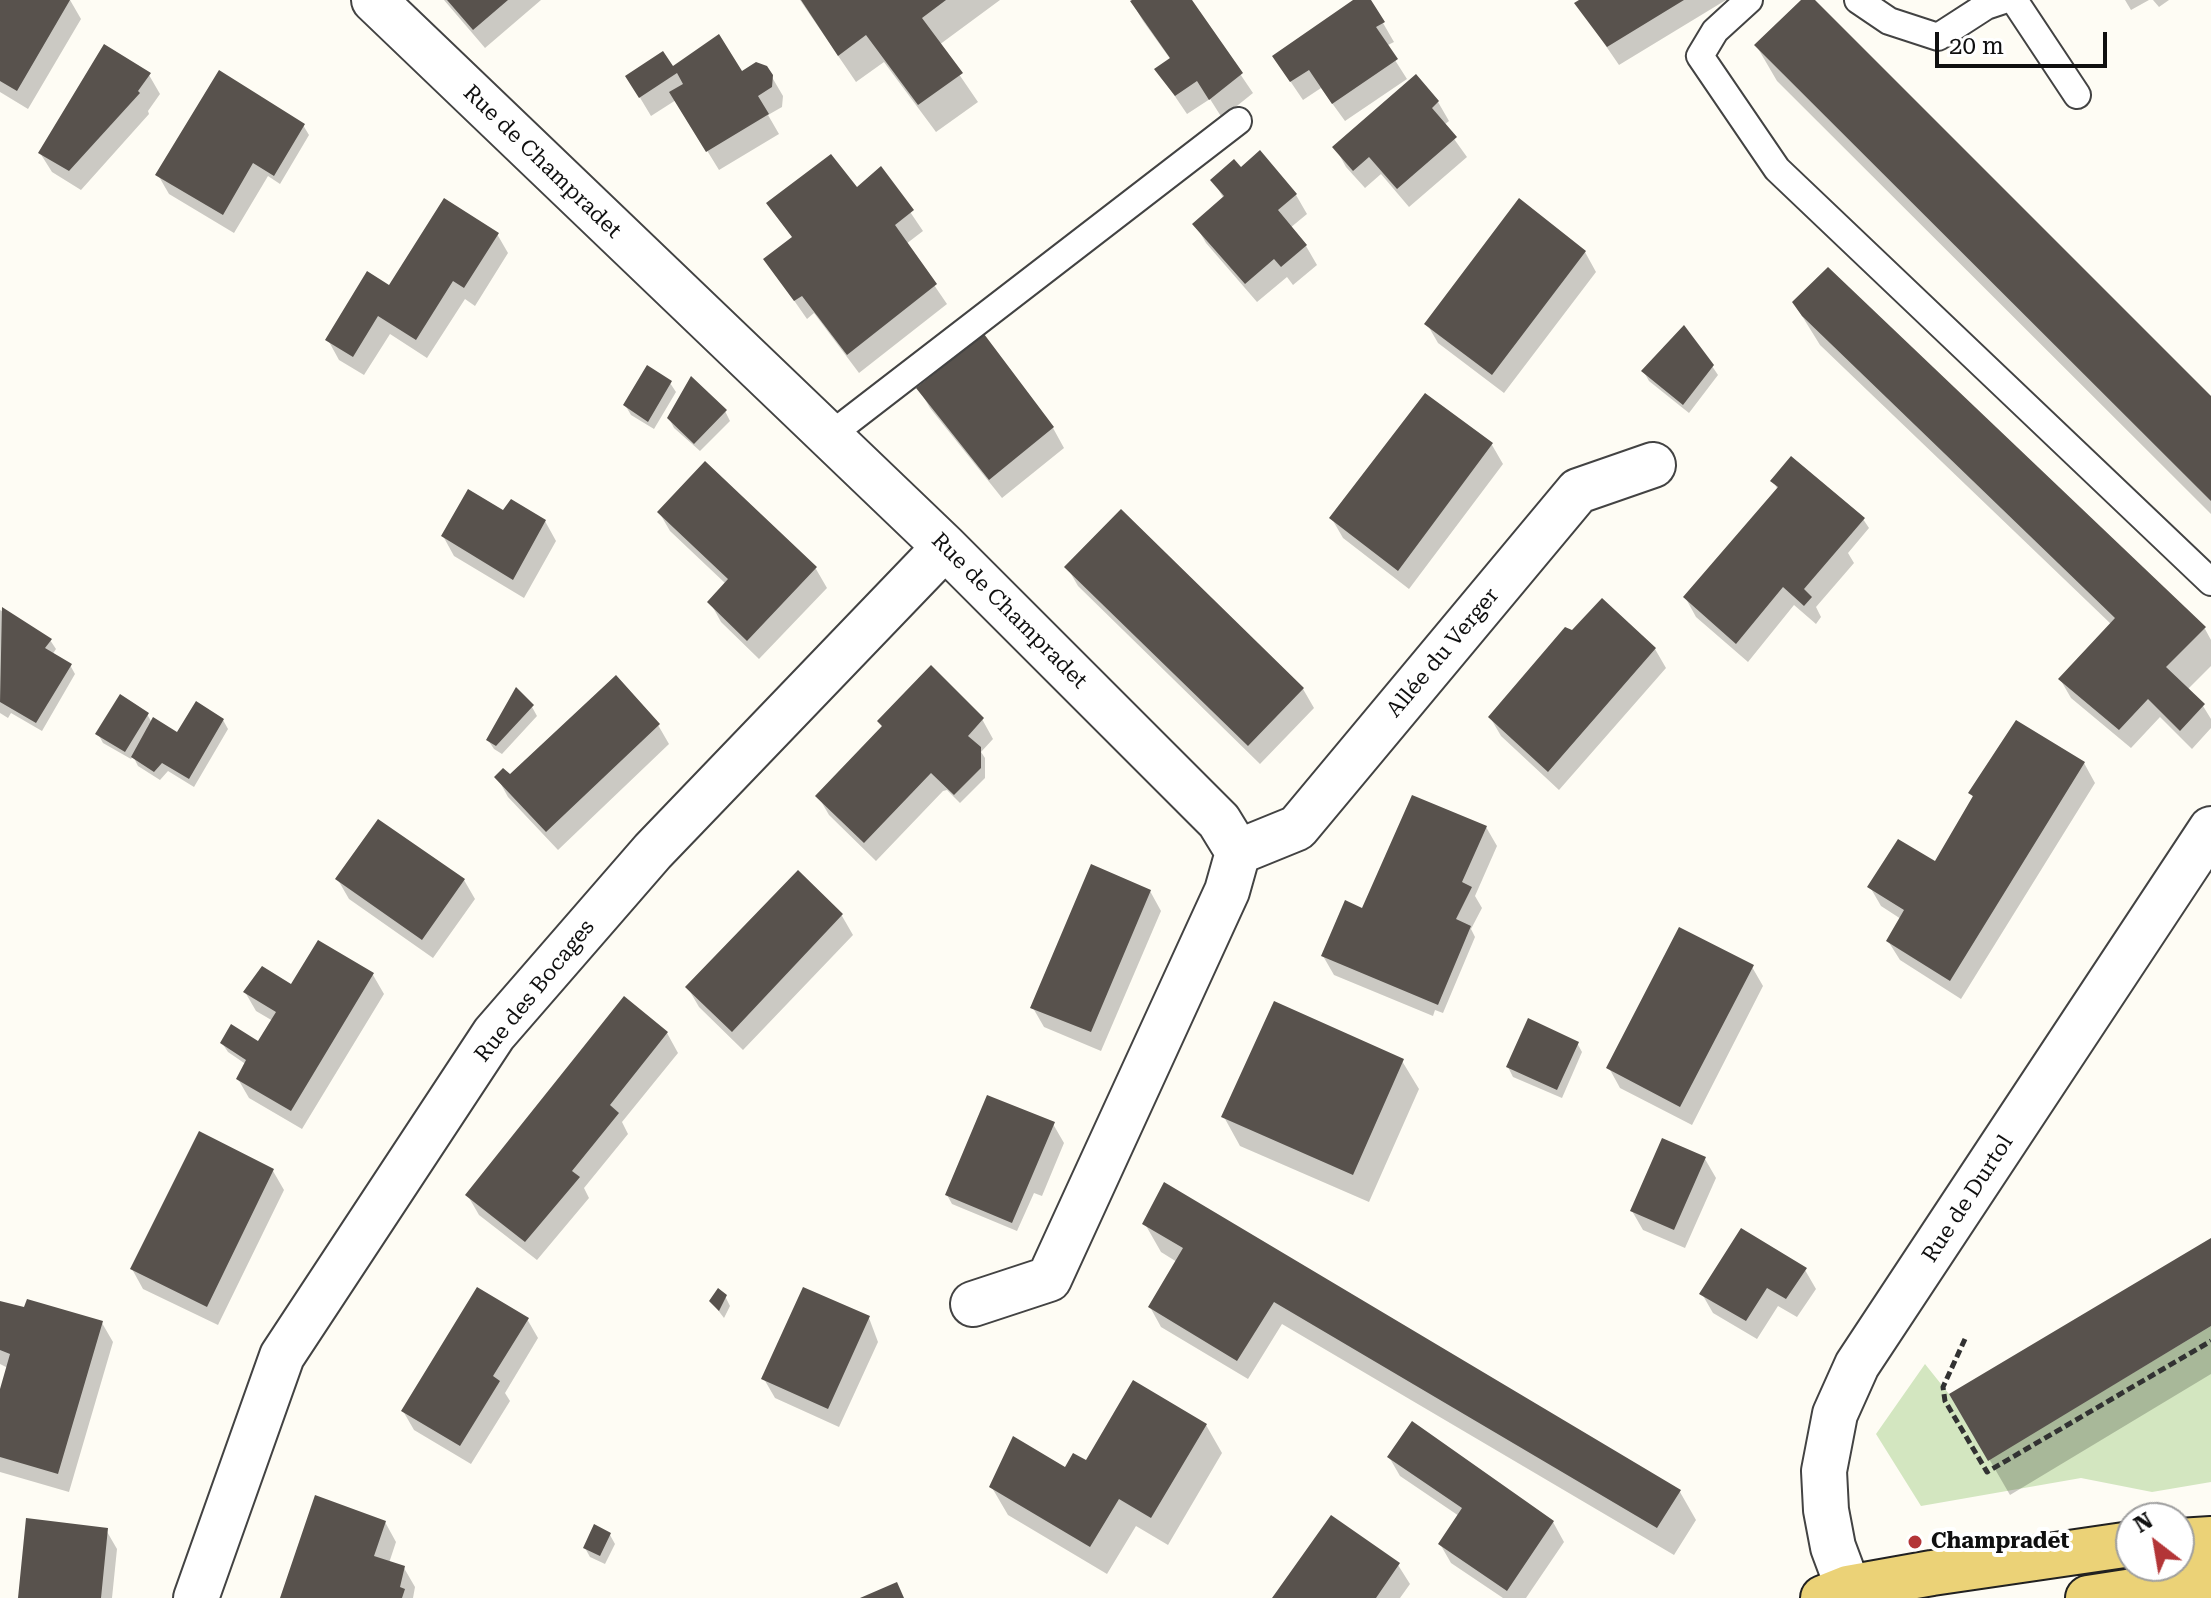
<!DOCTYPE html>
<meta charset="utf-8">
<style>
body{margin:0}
#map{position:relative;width:2211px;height:1598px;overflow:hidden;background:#fefcf4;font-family:"Roboto Serif",serif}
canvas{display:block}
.north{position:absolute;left:2115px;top:1502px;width:80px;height:80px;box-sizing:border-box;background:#fff;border:2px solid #9f9f9f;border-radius:50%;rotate:329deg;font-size:22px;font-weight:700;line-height:32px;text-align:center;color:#101010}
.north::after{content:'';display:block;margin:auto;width:28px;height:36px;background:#b33537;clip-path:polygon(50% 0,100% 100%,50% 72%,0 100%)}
.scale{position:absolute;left:1935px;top:32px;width:172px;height:36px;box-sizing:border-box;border:4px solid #101010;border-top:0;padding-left:10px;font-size:24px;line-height:28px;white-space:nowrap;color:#101010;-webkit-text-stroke:6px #fff;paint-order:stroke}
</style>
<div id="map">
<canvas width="2211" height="1598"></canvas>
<div class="north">N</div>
<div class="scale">20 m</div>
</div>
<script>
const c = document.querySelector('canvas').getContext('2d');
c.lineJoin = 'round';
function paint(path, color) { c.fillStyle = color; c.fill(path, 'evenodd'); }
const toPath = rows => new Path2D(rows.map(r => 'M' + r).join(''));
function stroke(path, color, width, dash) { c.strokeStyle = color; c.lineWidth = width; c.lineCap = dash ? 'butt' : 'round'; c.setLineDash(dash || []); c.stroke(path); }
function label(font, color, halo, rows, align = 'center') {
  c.font = font + ' "Roboto Serif",serif'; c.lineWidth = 8; c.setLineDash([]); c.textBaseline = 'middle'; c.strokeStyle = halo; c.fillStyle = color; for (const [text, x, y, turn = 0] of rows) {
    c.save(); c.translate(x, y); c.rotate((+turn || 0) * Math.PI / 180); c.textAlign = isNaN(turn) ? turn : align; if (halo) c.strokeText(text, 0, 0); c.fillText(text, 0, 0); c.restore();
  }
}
paint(toPath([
 [2211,1326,2211,1482,2152,1492,2081,1478,1921,1506,1876,1434,1925,1364,1949,1394,1988,1460]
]), '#d3e6c0');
paint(toPath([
 [0,0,70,0,81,19,28,109,0,92],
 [444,0,541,0,485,48],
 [800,0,1000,0,939,45,978,102,936,132,884,62,856,82],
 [1135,0,1190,0,1253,93,1222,118,1210,99,1187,114,1157,70,1171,60,1143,21,1132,2],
 [1357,0,1368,0,1383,23,1394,42,1386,46,1407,79,1345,121,1321,88,1303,100,1286,75],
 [1583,0,1726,0,1619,65,1577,4],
 [1804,0,1812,0,2211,398,2211,514,1777,81,1756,45],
 [2125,0,2149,0,2131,10],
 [2153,0,2169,0,2159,7],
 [766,67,783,96,782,107,768,115,779,134,719,170,676,100,651,116,639,96,672,69,741,73],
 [149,75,160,94,148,111,149,114,81,190,52,172,40,153],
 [1438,102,1449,121,1444,125,1467,157,1409,207,1381,174,1365,188,1346,167,1335,147],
 [303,125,309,135,280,184,268,176,234,233,169,194,158,175],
 [881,169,923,231,906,244,947,304,859,373,814,313,807,319,765,259],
 [1241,170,1296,195,1307,214,1290,228,1306,246,1317,265,1293,285,1287,277,1257,302,1206,243,1195,224,1224,199,1213,180],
 [497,234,508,253,475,306,465,299,427,358,390,334,364,375,339,360,328,340,390,288],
 [1585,252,1596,272,1504,393,1438,343,1427,324],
 [1828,270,2205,629,2211,640,2211,666,2187,690,2203,706,2211,719,2211,728,2192,749,2160,717,2131,748,2071,698,2060,679,2112,625,1820,345,1794,303],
 [984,337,1053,428,1064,448,1002,498,930,408,919,389],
 [1712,366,1718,375,1689,413,1649,381,1644,372],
 [670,383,676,392,654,429,631,415,625,405],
 [1426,395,1492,445,1503,464,1409,589,1343,538,1332,519],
 [725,411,730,421,700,451,674,428,669,418],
 [705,464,816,569,827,588,759,659,721,622,710,602,726,584,670,531,659,512],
 [1773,481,1863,519,1869,528,1848,553,1854,563,1816,607,1821,617,1816,624,1794,605,1748,662,1696,617,1685,597,1778,490],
 [504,512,545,521,556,541,524,598,454,556,443,536],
 [1067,567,1303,689,1314,708,1260,764,1078,586],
 [0,610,50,640,56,649,52,655,70,665,75,674,42,731,11,713,8,718,0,713],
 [1655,649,1666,668,1559,790,1501,736,1490,717],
 [532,707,537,716,502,754,494,749,488,740],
 [147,714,152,723,177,735,223,720,228,729,194,787,168,771,160,780,138,766,133,756,131,759,103,743,98,734],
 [982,719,993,739,981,752,985,758,985,778,960,803,947,790,943,791,876,861,829,815,818,796,883,728,879,721],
 [658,725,669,744,558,850,508,797,497,777,510,777],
 [2084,763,2095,783,1961,999,1900,960,1888,941,1901,919,1881,906,1870,887,1935,864,1974,798,1970,793],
 [1486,827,1497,846,1475,896,1482,908,1471,929,1475,937,1443,1013,1435,1010,1433,1016,1334,975,1323,956,1363,910],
 [798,873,842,916,853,935,743,1050,699,1007,688,988],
 [338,880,464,880,475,899,433,958,349,899],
 [1150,891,1161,911,1101,1051,1044,1027,1033,1008],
 [318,943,373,975,384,994,302,1129,249,1098,238,1079,247,1065,228,1052,222,1043,259,1045,273,1021,256,1011,245,992,292,987],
 [1752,967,1763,986,1692,1125,1620,1088,1609,1068],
 [667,1033,678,1053,622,1122,628,1134,584,1188,589,1198,537,1260,479,1215,468,1196],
 [1577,1043,1582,1052,1562,1098,1513,1077,1508,1067],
 [1402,1061,1419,1089,1369,1202,1240,1146,1224,1117],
 [1053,1124,1064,1143,1042,1196,1034,1193,1017,1231,952,1204,947,1195],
 [1705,1159,1716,1178,1685,1248,1643,1230,1632,1211],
 [273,1171,284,1190,218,1325,143,1289,132,1269],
 [1165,1185,1680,1492,1696,1520,1674,1555,1282,1324,1248,1379,1161,1327,1150,1307,1177,1262,1161,1252,1145,1224],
 [2211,1240,2211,1374,2010,1495,1952,1395],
 [1805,1270,1816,1289,1797,1317,1778,1306,1757,1339,1713,1313,1702,1294],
 [725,1296,730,1306,724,1318,711,1301],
 [0,1307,102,1323,113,1342,69,1492,0,1472,0,1394,8,1368,0,1364],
 [869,1318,878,1342,839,1427,775,1398,764,1379],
 [527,1319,538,1338,505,1393,510,1401,471,1464,414,1430,403,1411],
 [1206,1425,1222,1453,1168,1545,1136,1526,1107,1574,1008,1515,991,1486,1065,1469],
 [1389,1457,1553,1522,1564,1542,1526,1598,1503,1598,1451,1563,1440,1544,1459,1516,1400,1476],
 [385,1522,396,1542,389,1563,404,1568,415,1587,413,1598,282,1598],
 [106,1530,117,1549,112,1598,20,1598],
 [610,1535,615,1544,605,1564,590,1557,585,1548],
 [1398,1565,1410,1584,1400,1598,1275,1598]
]), '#0003');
paint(toPath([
 [0,0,70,0,17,91,0,81],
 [447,0,508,0,473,30],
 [801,0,946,0,922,18,963,73,918,105,866,35,838,56],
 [1132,0,1192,0,1243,73,1209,100,1197,81,1175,96,1154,69,1170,58,1130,1],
 [1353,0,1371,0,1385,22,1376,27,1398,59,1332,104,1309,70,1290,82,1272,56],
 [1579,0,1684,0,1607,47,1574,3],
 [1801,0,1815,0,2211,396,2211,501,1754,45],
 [719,34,742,71,756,62,767,66,773,75,772,87,758,96,769,114,706,152,669,92,683,84,677,73,639,98,625,76,663,51,673,66],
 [104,44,151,73,138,91,140,93,69,171,38,153],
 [219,70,305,124,274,176,253,163,223,215,155,175],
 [1416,74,1439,101,1432,108,1457,137,1397,189,1369,157,1353,171,1332,147],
 [1260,150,1297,194,1278,210,1307,245,1281,267,1274,259,1245,284,1192,224,1224,196,1210,180,1234,159,1241,167],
 [831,154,857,187,881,166,914,210,895,225,937,284,847,355,802,296,794,301,763,259,792,237,766,203],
 [444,198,499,233,464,288,453,281,416,340,378,316,353,357,325,340,367,271,389,285],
 [1519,198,1586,251,1492,375,1424,324],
 [1828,267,2206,627,2166,667,2205,704,2180,731,2148,699,2119,730,2058,679,2115,618,1802,316,1792,302],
 [1684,325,1714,365,1683,405,1641,371],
 [984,334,1054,427,989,480,916,388],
 [647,365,672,381,648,422,623,405],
 [691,376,727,410,694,444,667,418],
 [1425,393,1493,443,1398,571,1329,518],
 [1791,456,1865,518,1804,589,1812,597,1804,606,1783,587,1736,644,1683,597,1778,487,1770,481],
 [705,461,817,567,747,641,707,602,728,579,657,512],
 [468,489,503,510,511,499,546,520,513,580,441,536],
 [1121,509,1304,688,1248,746,1064,567],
 [1602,598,1656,648,1548,772,1488,717,1565,627,1572,630],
 [2,607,52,639,45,648,72,664,36,723,0,702],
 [931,665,984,718,968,736,981,747,981,768,954,795,931,773,864,843,815,796,882,726,877,721],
 [616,675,660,724,546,832,494,777,503,768,510,774],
 [516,687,534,705,496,746,486,740],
 [120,694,149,713,125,752,95,734],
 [196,701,224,719,189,779,162,763,154,772,131,757,153,717,177,732],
 [2016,720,2085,762,1950,981,1886,941,1904,910,1867,887,1898,839,1935,861,1973,796,1968,793],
 [1412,795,1487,826,1462,882,1472,887,1456,919,1471,926,1438,1005,1321,956,1345,900,1362,908],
 [378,819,465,879,422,940,335,879],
 [1091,864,1151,890,1091,1032,1030,1008],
 [798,870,843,914,732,1032,685,987],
 [1679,927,1754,965,1680,1107,1606,1068],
 [318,940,374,973,291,1111,236,1079,246,1060,220,1043,231,1024,258,1041,276,1012,243,992,262,966,291,984],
 [624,996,668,1032,610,1105,619,1113,572,1171,580,1177,525,1242,465,1195],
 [1274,1001,1404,1059,1353,1175,1221,1117],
 [1528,1018,1579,1042,1557,1090,1506,1067],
 [987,1095,1055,1122,1012,1223,945,1195],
 [199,1131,274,1169,207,1307,130,1269],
 [1662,1138,1706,1157,1674,1230,1630,1211],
 [1164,1182,1681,1490,1657,1528,1274,1302,1237,1361,1148,1307,1183,1248,1142,1224],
 [1741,1228,1807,1268,1786,1299,1767,1288,1746,1321,1699,1294],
 [2211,1238,2211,1326,1988,1461,1949,1394],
 [477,1287,529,1318,493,1376,500,1381,460,1446,401,1411],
 [803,1287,870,1316,828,1409,761,1379],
 [718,1288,727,1295,719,1311,709,1301],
 [27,1299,103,1321,58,1474,0,1457,0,1389,10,1354,0,1350,0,1301,24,1307],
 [1133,1380,1207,1424,1151,1518,1119,1499,1090,1547,989,1487,1013,1436,1065,1467,1073,1453,1086,1460],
 [1412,1421,1554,1521,1507,1591,1438,1544,1462,1508,1387,1457],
 [315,1495,386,1521,374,1556,405,1566,400,1587,405,1589,402,1598,280,1598],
 [1331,1515,1400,1563,1376,1598,1272,1598],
 [26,1518,108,1528,101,1598,18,1598],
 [594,1524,611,1533,600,1556,583,1548],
 [897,1582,904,1598,860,1598]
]), '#58524d');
const service = toPath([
 [1749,0,1715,31,1700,56,1777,169,2211,582],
 [1858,0,1889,21,1938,37,1986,6,2004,0],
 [2014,0,2077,95],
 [828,437,1238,121]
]);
const minor = toPath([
 [374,0,945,547,1219,821,1238,852,1227,891,1049,1279,973,1304],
 [1238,852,1297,828,1578,491,1653,465],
 [196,1598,282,1356,494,1034,653,851,945,547],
 [1852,1598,1833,1547,1826,1510,1824,1471,1835,1414,1857,1365,2211,829]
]);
const primary = toPath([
 [2179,1541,2211,1539],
 [1823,1598,1848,1588,1932,1573,2131,1544],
 [2088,1598,2211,1579]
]);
stroke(service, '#434343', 30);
stroke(minor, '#434343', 48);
stroke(primary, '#212121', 48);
stroke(toPath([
 [1965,1339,1943,1387,1945,1401,1987,1472,2211,1341]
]), '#323232', 5, [8, 4]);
stroke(service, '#fff', 26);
stroke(minor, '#fff', 44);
stroke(primary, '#ebd277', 44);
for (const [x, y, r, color] of [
 [1915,1542,8,"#b33537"]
]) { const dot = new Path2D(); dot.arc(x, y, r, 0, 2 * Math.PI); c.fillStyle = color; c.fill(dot); stroke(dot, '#fff', 3); }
label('22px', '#101010', '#fff', [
 ["Rue de Champradet",542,162,44],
 ["Rue de Champradet",1009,611,45],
 ["Allée du Verger",1443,653,-50],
 ["Rue des Bocages",535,991,-51],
 ["Rue de Durtol",1968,1199,-57]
]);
label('bold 22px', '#101010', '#fff', [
 ["Champradet",1931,1542]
], 'left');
</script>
